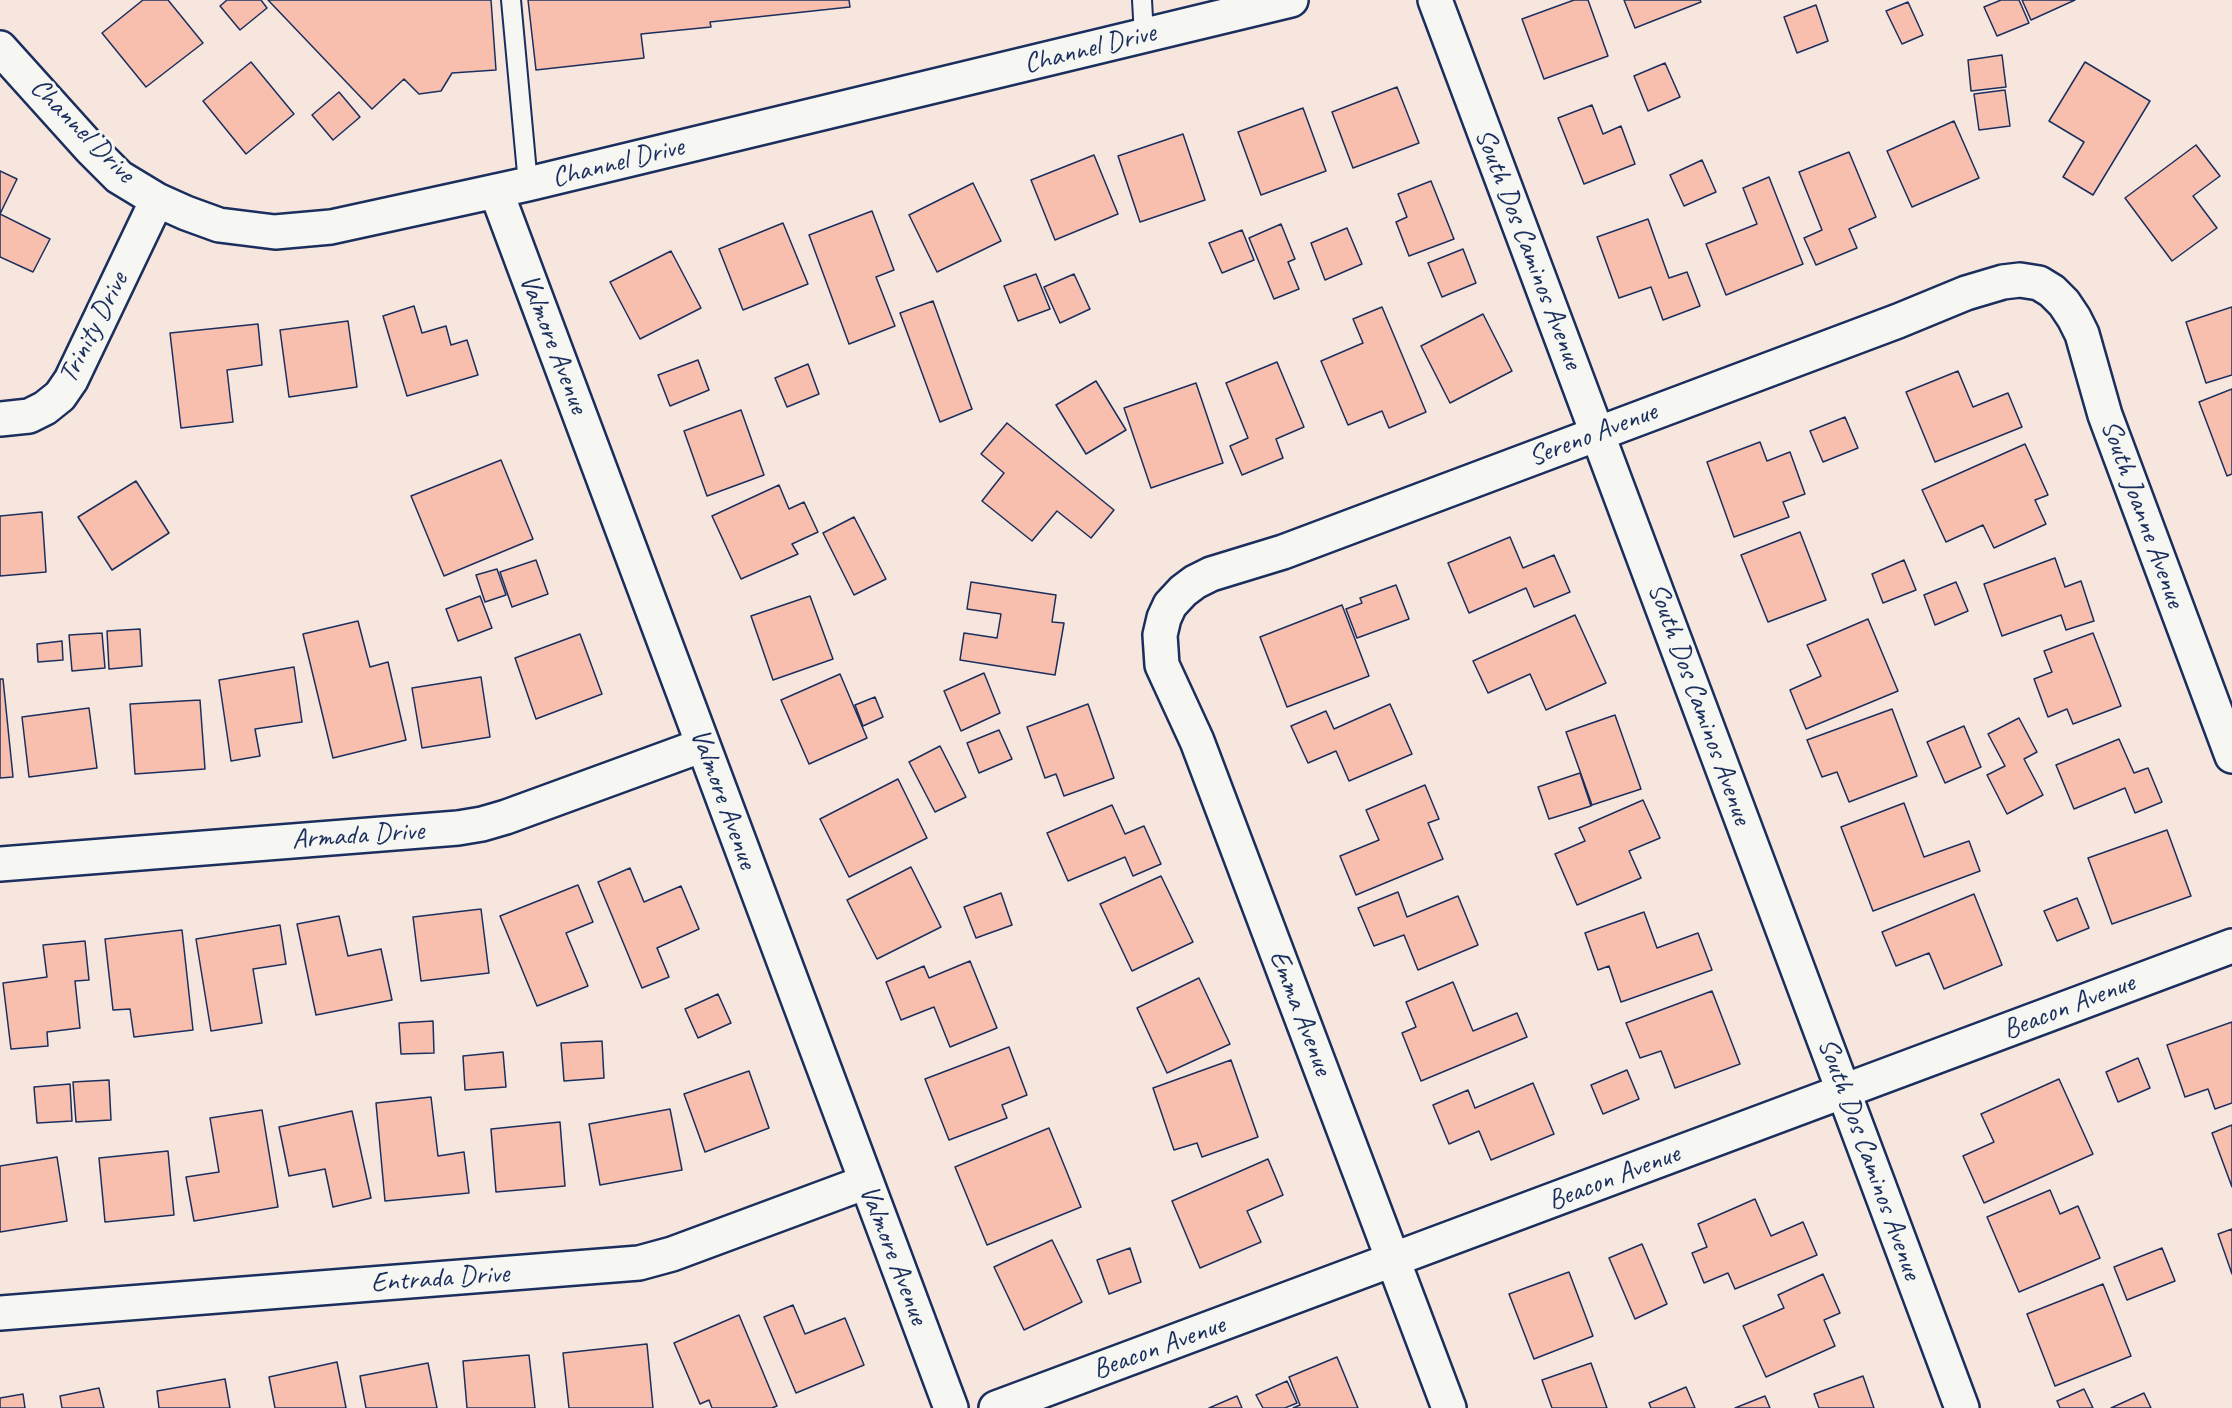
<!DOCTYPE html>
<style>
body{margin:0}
canvas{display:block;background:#f7e6de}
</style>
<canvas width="2232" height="1408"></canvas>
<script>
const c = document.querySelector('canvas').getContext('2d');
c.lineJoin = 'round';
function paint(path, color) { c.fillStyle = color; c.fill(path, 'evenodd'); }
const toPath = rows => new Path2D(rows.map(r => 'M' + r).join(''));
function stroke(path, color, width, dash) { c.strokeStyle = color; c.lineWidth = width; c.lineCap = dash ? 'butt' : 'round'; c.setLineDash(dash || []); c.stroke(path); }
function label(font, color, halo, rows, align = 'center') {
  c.font = font + ' Caveat,sans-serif'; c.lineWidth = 6; c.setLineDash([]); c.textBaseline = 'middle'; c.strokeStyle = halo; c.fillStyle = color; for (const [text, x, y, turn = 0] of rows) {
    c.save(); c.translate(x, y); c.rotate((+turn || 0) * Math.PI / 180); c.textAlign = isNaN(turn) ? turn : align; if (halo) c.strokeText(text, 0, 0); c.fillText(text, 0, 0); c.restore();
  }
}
const building = toPath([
 [143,0,168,0,203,43,146,87,102,33,143,0],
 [227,0,261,0,267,8,240,30,220,6,227,0],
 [268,0,491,0,496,70,452,73,441,91,419,94,404,79,372,109,268,0],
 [528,0,849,0,850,7,710,22,711,27,641,34,644,58,536,70,528,0],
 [1574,0,1588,0,1608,56,1544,79,1522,19,1574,0],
 [1624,0,1700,0,1701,2,1635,28,1624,0],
 [2001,0,2019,0,2029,23,1997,36,1984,7,2001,0],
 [2022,0,2075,0,2031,20,2022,0],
 [1908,2,1923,35,1902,44,1886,11,1908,2],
 [1816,5,1828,41,1797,53,1784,17,1816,5],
 [2002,55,2006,87,1971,91,1968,60,2002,55],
 [251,62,294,114,246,154,203,101,251,62],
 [2085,62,2150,101,2093,195,2063,177,2084,142,2049,121,2085,62],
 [1665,63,1680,97,1648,111,1634,76,1665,63],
 [1397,87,1419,143,1353,168,1332,112,1397,87],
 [2005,90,2010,126,1979,130,1974,94,2005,90],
 [339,92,360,117,333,140,312,115,339,92],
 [1592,105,1603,134,1621,126,1635,164,1584,184,1558,118,1592,105],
 [1303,108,1326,171,1261,195,1238,132,1303,108],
 [1954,121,1979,178,1912,207,1887,151,1954,121],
 [1183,134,1205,200,1140,222,1118,156,1183,134],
 [2196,145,2220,176,2193,196,2217,228,2172,261,2125,198,2196,145],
 [1849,152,1876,217,1849,229,1857,248,1816,265,1804,238,1822,230,1799,172,1849,152],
 [1094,155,1118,214,1055,240,1031,180,1094,155],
 [1702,160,1716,192,1684,206,1670,175,1702,160],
 [0,171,17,179,0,214,0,171],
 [1769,177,1803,264,1726,295,1706,244,1757,224,1743,188,1769,177],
 [1431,181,1454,239,1409,256,1396,222,1407,217,1398,194,1431,181],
 [973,183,1001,241,937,272,909,215,973,183],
 [872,211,894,270,876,277,895,326,849,344,809,235,872,211],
 [0,214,50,239,33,272,0,257,0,214],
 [1648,219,1669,278,1687,272,1700,306,1663,320,1651,287,1619,298,1597,237,1648,219],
 [783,223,808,284,743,310,719,249,783,223],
 [1281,224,1295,259,1288,262,1299,289,1274,299,1249,238,1281,224],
 [1347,228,1362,264,1325,280,1311,243,1347,228],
 [1242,230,1254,260,1222,273,1209,243,1242,230],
 [1463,249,1476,283,1442,297,1428,263,1463,249],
 [671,251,701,308,640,339,610,282,671,251],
 [1036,274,1050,309,1018,321,1004,286,1036,274],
 [1074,274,1090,309,1060,323,1044,287,1074,274],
 [933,301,972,409,940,422,900,313,933,301],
 [414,306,422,333,446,326,451,345,467,340,478,375,407,396,383,316,414,306],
 [1382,307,1426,412,1389,428,1382,411,1348,425,1321,361,1363,343,1353,319,1382,307],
 [2232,307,2232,375,2206,383,2186,322,2232,307],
 [1483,314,1512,371,1450,403,1421,346,1483,314],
 [348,321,357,387,289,397,280,330,348,321],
 [258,324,262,365,227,370,233,422,181,428,170,333,258,324],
 [698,360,709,390,670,406,658,375,698,360],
 [1277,362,1304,427,1276,439,1283,458,1242,475,1230,446,1248,438,1226,383,1277,362],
 [808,364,819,394,787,407,775,378,808,364],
 [1958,371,1973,407,2008,393,2022,427,1935,462,1906,392,1958,371],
 [1096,381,1126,430,1086,454,1056,405,1096,381],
 [1196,383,1223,463,1151,488,1124,408,1196,383],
 [2232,389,2232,474,2227,476,2199,402,2232,389],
 [741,410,764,475,707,496,684,431,741,410],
 [1845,417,1858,448,1823,462,1810,431,1845,417],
 [1007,423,1114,510,1091,538,1057,511,1032,541,982,501,1004,473,981,454,1007,423],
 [1760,442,1767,461,1790,452,1805,494,1783,502,1789,517,1734,537,1707,462,1760,442],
 [2025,444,2048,495,2035,500,2046,524,1994,548,1983,525,1946,542,1922,490,2025,444],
 [501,460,533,539,444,576,411,496,501,460],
 [136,481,169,533,112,570,78,517,136,481],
 [779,485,789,509,804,502,818,532,792,544,798,554,741,579,712,516,779,485],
 [42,512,46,572,0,576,0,516,42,512],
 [854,517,886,579,854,595,823,533,854,517],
 [1800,532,1826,600,1768,622,1741,555,1800,532],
 [1510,537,1523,568,1554,555,1570,592,1534,607,1526,588,1469,613,1448,563,1510,537],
 [2055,558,2065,587,2081,581,2094,621,2066,630,2061,615,2002,636,1984,584,2055,558],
 [536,560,548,594,512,607,500,572,536,560],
 [1904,560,1916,590,1883,603,1872,574,1904,560],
 [497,569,506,595,485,602,476,575,497,569],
 [971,582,1056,595,1052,622,1064,623,1055,675,960,660,964,633,997,638,1001,614,967,609,971,582],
 [1956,582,1968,611,1935,625,1924,595,1956,582],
 [1396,585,1409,619,1357,638,1346,609,1362,603,1360,598,1396,585],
 [480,596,492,628,458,641,446,609,480,596],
 [810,596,833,659,773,680,751,616,810,596],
 [1342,605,1369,676,1287,707,1260,637,1342,605],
 [1575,615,1606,683,1546,710,1530,674,1488,693,1473,661,1575,615],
 [1868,619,1898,691,1806,729,1790,690,1821,676,1807,645,1868,619],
 [358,621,370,667,388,662,406,740,333,758,303,634,358,621],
 [140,629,142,666,109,669,107,631,140,629],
 [102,633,105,668,72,671,69,635,102,633],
 [2093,633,2121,706,2073,724,2067,709,2048,717,2034,679,2052,672,2044,651,2093,633],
 [580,634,602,694,536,719,515,658,580,634],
 [62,641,63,660,38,662,37,644,62,641],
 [294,667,302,722,255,729,260,756,231,761,219,680,294,667],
 [984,673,1000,713,961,731,944,691,984,673],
 [840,674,867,738,809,764,781,700,840,674],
 [481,677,490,737,422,748,412,688,481,677],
 [0,679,3,679,13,777,0,778,0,679],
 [875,697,883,717,863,726,855,705,875,697],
 [200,700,205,769,135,774,130,704,200,700],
 [1088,704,1114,778,1064,796,1056,774,1045,778,1027,727,1088,704],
 [1390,704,1412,754,1349,781,1336,751,1308,763,1291,726,1326,711,1334,729,1390,704],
 [89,708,97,768,29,777,22,717,89,708],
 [1892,709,1917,776,1849,802,1837,772,1822,777,1807,740,1892,709],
 [1615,715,1641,789,1592,805,1566,732,1615,715],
 [2019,718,2037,752,2024,759,2043,795,2007,814,1987,775,2005,766,1988,734,2019,718],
 [1964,726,1981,767,1945,783,1927,742,1964,726],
 [999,730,1012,759,979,773,967,743,999,730],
 [2119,739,2134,773,2148,768,2162,802,2135,813,2125,788,2074,809,2056,765,2119,739],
 [940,746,966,797,935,812,909,762,940,746],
 [1580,773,1591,806,1549,819,1538,787,1580,773],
 [898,779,927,838,849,877,820,819,898,779],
 [1425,785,1439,819,1428,823,1443,859,1356,895,1340,856,1379,840,1366,810,1425,785],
 [1643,800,1660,838,1629,851,1641,878,1577,905,1555,854,1585,841,1579,828,1643,800],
 [1904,803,1924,857,1969,841,1980,871,1873,911,1841,827,1904,803],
 [1112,805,1125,834,1144,826,1161,864,1133,876,1125,857,1068,881,1047,833,1112,805],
 [2167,830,2191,896,2112,924,2088,858,2167,830],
 [911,867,941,927,877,959,847,900,911,867],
 [630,868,644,902,681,886,699,929,657,948,669,977,642,988,598,882,630,868],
 [1161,876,1193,942,1132,971,1100,904,1161,876],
 [578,885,593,922,566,933,588,986,537,1006,500,916,578,885],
 [1398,892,1407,917,1458,896,1478,945,1418,970,1404,935,1374,946,1358,908,1398,892],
 [1001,893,1012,925,976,938,964,907,1001,893],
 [1974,894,2002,965,1944,989,1929,953,1896,966,1882,932,1974,894],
 [2077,898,2089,928,2057,941,2044,911,2077,898],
 [481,909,489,973,421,981,413,917,481,909],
 [1644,912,1657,948,1698,933,1712,970,1621,1002,1609,966,1598,970,1585,933,1644,912],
 [339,916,348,956,381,949,392,1000,316,1015,297,924,339,916],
 [280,925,286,964,253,969,262,1023,211,1031,196,939,280,925],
 [182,930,193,1030,134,1037,130,1009,113,1010,105,939,182,930],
 [85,941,89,980,75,981,80,1028,47,1032,48,1046,11,1049,3,983,47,977,43,945,85,941],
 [970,961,997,1028,950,1047,934,1007,901,1020,886,982,924,966,929,978,970,961],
 [1199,978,1230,1044,1167,1073,1137,1008,1199,978],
 [1453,982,1473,1031,1517,1013,1527,1037,1421,1081,1402,1033,1416,1027,1406,1002,1453,982],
 [1712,991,1740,1064,1675,1088,1661,1051,1640,1058,1626,1023,1712,991],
 [718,994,731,1023,698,1038,685,1009,718,994],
 [433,1021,434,1053,401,1054,399,1023,433,1021],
 [2232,1022,2232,1103,2215,1109,2208,1089,2185,1097,2167,1045,2232,1022],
 [602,1041,604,1078,564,1081,561,1043,602,1041],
 [1009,1047,1027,1095,1002,1105,1007,1118,949,1140,925,1079,1009,1047],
 [503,1052,506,1087,465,1090,463,1056,503,1052],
 [2138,1058,2150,1088,2118,1102,2106,1072,2138,1058],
 [1231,1060,1258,1137,1202,1157,1197,1143,1174,1150,1153,1088,1231,1060],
 [1627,1070,1639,1099,1603,1114,1591,1085,1627,1070],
 [749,1071,769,1128,705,1152,684,1094,749,1071],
 [2059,1079,2093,1154,1984,1203,1963,1156,1994,1142,1981,1114,2059,1079],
 [109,1080,111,1120,76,1122,73,1082,109,1080],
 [1533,1083,1554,1134,1491,1160,1479,1131,1449,1144,1433,1105,1468,1090,1475,1108,1533,1083],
 [70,1084,72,1121,37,1123,34,1087,70,1084],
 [431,1097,438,1156,464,1152,469,1193,385,1201,376,1103,431,1097],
 [670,1109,682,1170,600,1185,589,1124,670,1109],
 [262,1110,278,1207,194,1221,186,1177,219,1172,210,1118,262,1110],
 [352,1111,371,1198,333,1207,325,1169,289,1176,279,1127,352,1111],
 [560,1122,565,1186,496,1192,491,1129,560,1122],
 [2232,1125,2232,1187,2212,1133,2232,1125],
 [1049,1128,1081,1207,987,1245,955,1167,1049,1128],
 [168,1151,174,1215,105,1222,99,1158,168,1151],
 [57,1157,67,1221,0,1232,0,1166,57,1157],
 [1268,1159,1283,1195,1247,1211,1261,1242,1200,1268,1172,1201,1268,1159],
 [2050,1190,2060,1214,2078,1206,2100,1258,2019,1292,1987,1217,2050,1190],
 [1755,1199,1771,1236,1803,1222,1817,1255,1735,1289,1728,1273,1704,1283,1692,1253,1707,1247,1698,1224,1755,1199],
 [2232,1229,2232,1274,2218,1234,2232,1229],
 [1052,1240,1082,1302,1024,1330,994,1267,1052,1240],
 [1642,1244,1667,1304,1635,1319,1609,1258,1642,1244],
 [1130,1248,1141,1282,1109,1294,1097,1260,1130,1248],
 [2162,1248,2175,1281,2127,1300,2114,1267,2162,1248],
 [1569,1272,1593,1336,1534,1359,1509,1294,1569,1272],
 [1823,1274,1840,1313,1824,1320,1835,1346,1766,1377,1743,1326,1784,1308,1778,1295,1823,1274],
 [2103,1284,2131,1356,2055,1386,2027,1314,2103,1284],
 [793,1305,805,1334,845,1318,864,1365,796,1393,764,1317,793,1305],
 [739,1315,777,1406,772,1408,712,1408,709,1400,700,1404,674,1343,739,1315],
 [647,1344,653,1408,569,1408,563,1353,647,1344],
 [529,1355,535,1408,467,1408,463,1361,529,1355],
 [1337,1357,1358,1408,1293,1408,1300,1405,1289,1377,1337,1357],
 [337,1362,346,1408,275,1408,269,1377,337,1362],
 [428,1363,437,1408,366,1408,360,1376,428,1363],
 [1591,1363,1607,1408,1552,1408,1542,1380,1591,1363],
 [1863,1376,1874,1408,1819,1408,1814,1394,1863,1376],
 [225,1379,230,1408,159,1408,157,1391,225,1379],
 [1287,1381,1297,1403,1285,1408,1263,1408,1256,1395,1287,1381],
 [1686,1387,1695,1408,1651,1408,1649,1403,1686,1387],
 [99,1388,104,1408,62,1408,60,1396,99,1388],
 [2084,1389,2093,1408,2060,1408,2057,1401,2084,1389],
 [2144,1393,2151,1408,2111,1408,2144,1393],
 [23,1394,25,1408,0,1408,0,1398,23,1394],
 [1237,1396,1242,1408,1209,1408,1237,1396],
 [1765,1396,1770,1408,1735,1408,1765,1396]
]);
paint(building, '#f8bfae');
stroke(building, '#1b2f5e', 1.5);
const lane = toPath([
 [511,0,528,184],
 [1142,0,1144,36]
]);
const street = toPath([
 [1435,0,1962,1408],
 [0,48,90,148,119,177,157,200,186,213,219,225,275,232,331,227,528,184,1291,0],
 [496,191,951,1408],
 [0,419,29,416,45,408,60,396,71,380,157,200],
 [0,864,458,828,482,824,506,817,703,745],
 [0,1313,639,1263,672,1254,866,1182],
 [996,1408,2232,946],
 [1449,1408,1197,741,1162,665,1160,635,1164,618,1170,605,1183,591,1195,582,1211,574,1283,552,1898,321,1966,293,2003,282,2020,280,2039,283,2052,291,2064,303,2074,318,2082,334,2105,415,2232,756]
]);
stroke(lane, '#1b2f5e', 22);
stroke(street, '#1b2f5e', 38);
stroke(lane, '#f6f6f2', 18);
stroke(street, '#f6f6f2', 33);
label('28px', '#1b2f5e', '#f6f6f2', [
 ["Channel Drive",1090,49,-14],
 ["Channel Drive",82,131,45],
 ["Channel Drive",618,163,-14],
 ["South Dos Caminos Avenue",1528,249,69],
 ["Trinity Drive",94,328,-63],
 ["Valmore Avenue",553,344,69],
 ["Sereno Avenue",1593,435,-21],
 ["South Joanne Avenue",2142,514,70],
 ["South Dos Caminos Avenue",1699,704,70],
 ["Valmore Avenue",723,799,70],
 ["Armada Drive",358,836,-4],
 ["Beacon Avenue",2069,1007,-21],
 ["Emma Avenue",1300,1013,69],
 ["South Dos Caminos Avenue",1869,1159,70],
 ["Beacon Avenue",1614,1178,-21],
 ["Valmore Avenue",893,1255,69],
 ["Entrada Drive",440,1279,-4],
 ["Beacon Avenue",1159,1348,-20]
]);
</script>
